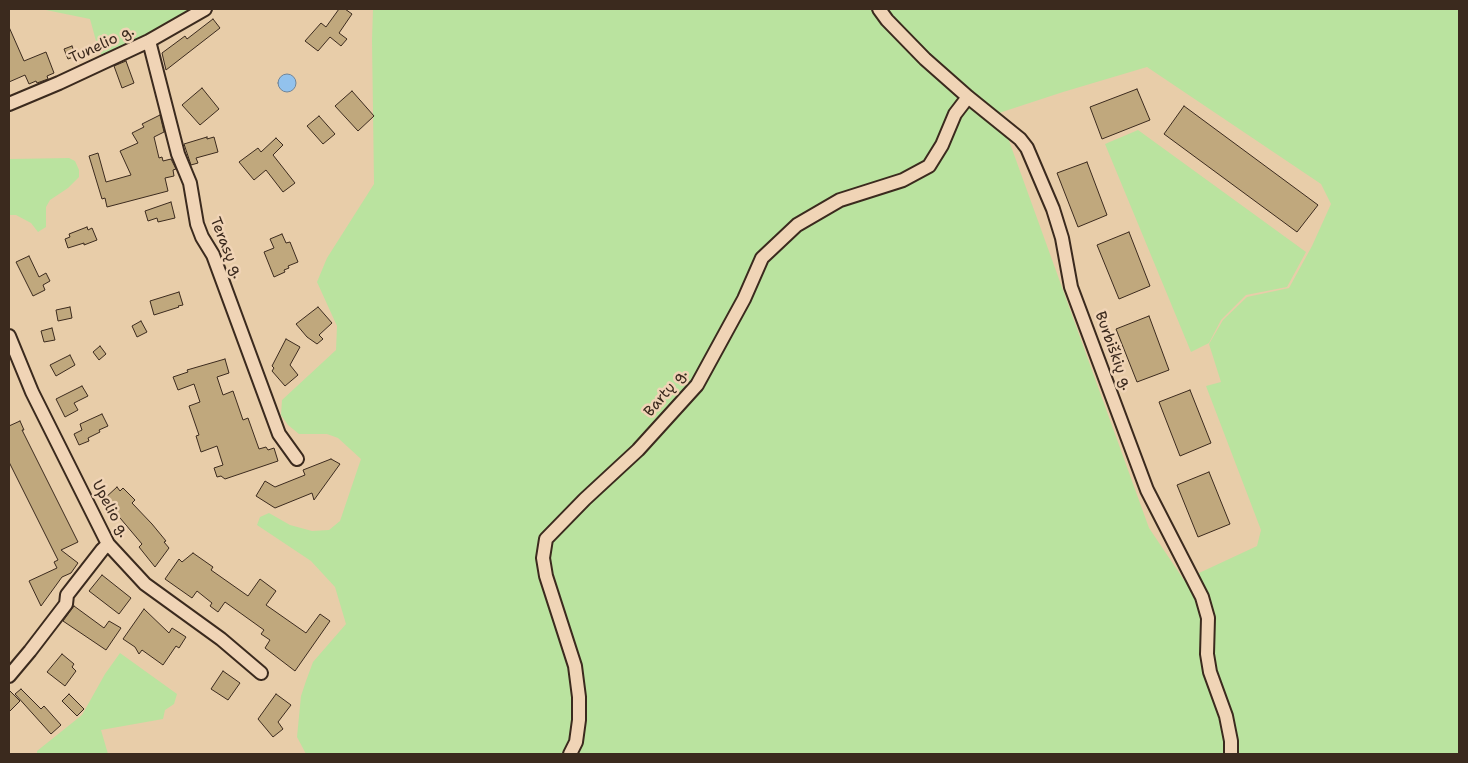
<!DOCTYPE html>
<meta charset="utf-8">
<style>
body{margin:0}
#map{position:relative;width:1468px;height:763px;overflow:hidden;background:#e8cda9;font-family:"Shantell Sans",sans-serif}
canvas{display:block}
.frame{position:absolute;inset:0;border:10px solid #3b2a1e;pointer-events:none}
</style>
<div id="map">
<canvas width="1468" height="763"></canvas>
<div class="frame"></div>
</div>
<script>
const c = document.querySelector('canvas').getContext('2d');
c.lineJoin = 'round';
function paint(path, color) { c.fillStyle = color; c.fill(path, 'evenodd'); }
const toPath = rows => new Path2D(rows.map(r => 'M' + r).join(''));
function stroke(path, color, width, dash) { c.strokeStyle = color; c.lineWidth = width; c.lineCap = dash ? 'butt' : 'round'; c.setLineDash(dash || []); c.stroke(path); }
function label(font, color, halo, rows, align = 'center') {
  c.font = font + ' "Shantell Sans",sans-serif'; c.lineWidth = 5; c.setLineDash([]); c.textBaseline = 'middle'; c.strokeStyle = halo; c.fillStyle = color; for (const [text, x, y, turn = 0] of rows) {
    c.save(); c.translate(x, y); c.rotate((+turn || 0) * Math.PI / 180); c.textAlign = isNaN(turn) ? turn : align; if (halo) c.strokeText(text, 0, 0); c.fillText(text, 0, 0); c.restore();
  }
}
paint(toPath([
 [41,9,199,9,103,58,98,48,90,19],
 [373,9,1459,9,1459,754,306,754,297,737,301,696,306,681,313,662,346,624,335,587,311,561,257,525,260,517,269,513,290,525,312,531,329,530,340,521,361,459,338,438,327,434,299,434,288,425,281,415,282,400,336,350,337,326,317,282,327,258,374,184,372,40],
 [1147,67,1321,184,1331,204,1312,246,1289,288,1247,297,1223,320,1209,344,1221,382,1206,386,1261,530,1257,546,1184,580,1149,528,999,113,1063,92],
 [1138,130,1306,252,1287,287,1246,295,1221,320,1209,343,1191,352,1105,144],
 [69,158,75,161,79,170,79,177,68,188,50,200,46,207,46,227,38,232,31,223,16,215,9,215,9,159],
 [120,653,177,694,174,704,165,710,163,719,101,730,108,754,37,754,37,751,82,715,105,674]
]), '#bae39f');
const water = toPath([
 '278 83a9 9 0 1 1 18 0a9 9 0 1 1-18 0Z'
]);
paint(water, '#92c2ed');
stroke(water, '#6f859a', 1);
const building = toPath([
 [339,9,345,9,352,14,339,33,347,39,341,46,330,37,318,51,305,41,321,23,326,27,339,9],
 [213,19,220,28,166,70,162,53,185,36,187,39,213,19],
 [9,27,24,61,46,52,54,73,47,76,48,79,37,83,36,81,29,84,25,75,9,82,9,27],
 [72,46,76,56,68,59,64,49,72,46],
 [126,61,134,83,122,88,114,66,126,61],
 [202,88,219,109,200,125,182,105,202,88],
 [1137,89,1150,120,1102,139,1090,107,1137,89],
 [352,91,374,116,358,131,335,106,352,91],
 [1184,106,1318,205,1297,232,1164,134,1184,106],
 [160,115,164,132,154,137,159,158,162,157,163,161,171,159,176,169,173,170,174,176,165,178,168,191,107,207,105,198,102,199,89,156,98,153,106,182,131,175,120,151,138,143,132,133,144,127,142,124,160,115],
 [319,116,335,134,323,144,307,126,319,116],
 [207,137,207,139,214,137,218,152,196,158,198,163,191,165,184,144,207,137],
 [276,138,283,145,273,155,295,183,283,192,266,170,254,180,239,162,258,148,261,152,276,138],
 [1087,162,1107,215,1078,227,1057,173,1087,162],
 [171,202,175,218,158,222,157,218,148,221,145,211,171,202],
 [87,227,88,230,92,228,97,240,84,245,84,243,68,248,65,239,70,237,69,234,87,227],
 [1129,232,1150,286,1119,299,1097,245,1129,232],
 [282,234,286,243,290,242,298,262,288,266,289,268,284,270,285,272,274,277,264,252,274,248,270,239,282,234],
 [29,256,39,277,46,273,50,281,43,285,45,290,33,296,16,262,29,256],
 [179,292,183,305,178,306,179,307,154,315,150,301,179,292],
 [70,307,72,318,58,321,56,310,70,307],
 [318,307,332,323,319,335,323,339,317,344,307,337,296,324,318,307],
 [1149,316,1169,370,1137,382,1116,329,1149,316],
 [141,321,147,332,137,337,132,326,141,321],
 [52,328,55,340,44,342,41,331,52,328],
 [286,339,300,347,290,365,298,375,285,386,272,371,274,368,272,366,286,339],
 [100,346,106,354,99,360,93,352,100,346],
 [70,355,75,365,56,376,50,365,70,355],
 [225,359,229,373,217,377,223,395,233,391,243,420,248,418,259,449,266,447,268,450,274,448,278,461,225,479,221,476,217,477,214,468,223,465,217,446,201,452,196,436,199,435,189,406,200,402,194,384,178,390,173,377,188,372,187,370,225,359],
 [82,386,88,396,74,403,78,410,65,417,56,399,82,386],
 [1190,390,1211,443,1180,456,1159,402,1190,390],
 [102,414,108,426,99,430,100,432,88,438,89,441,79,445,74,434,82,430,80,424,102,414],
 [20,421,24,430,22,430,78,542,61,550,78,563,71,573,62,577,41,606,29,581,57,568,54,562,58,560,9,462,9,426,20,421],
 [331,459,340,464,314,500,312,493,275,508,256,496,265,481,275,487,305,475,303,470,331,459],
 [1209,472,1230,524,1198,537,1177,485,1209,472],
 [117,487,120,491,123,488,135,500,132,503,152,524,166,541,164,542,169,548,155,567,139,547,142,544,104,499,117,487],
 [193,553,213,567,211,570,248,596,260,579,276,591,266,605,306,633,320,614,330,621,295,671,265,648,270,640,261,634,264,630,225,602,218,612,210,606,212,603,197,591,192,598,165,579,179,559,182,562,193,553],
 [102,575,131,598,119,614,89,591,102,575],
 [74,606,104,628,109,621,121,628,106,650,63,621,74,606],
 [144,609,169,633,172,628,186,637,179,648,176,646,163,665,142,650,139,654,135,647,123,639,144,609],
 [62,654,74,664,72,667,76,671,65,686,47,672,62,654],
 [223,671,240,683,228,700,211,689,223,671],
 [21,689,41,709,44,706,61,725,51,734,15,694,21,689],
 [9,690,20,701,9,712,9,690],
 [69,694,84,709,77,716,62,701,69,694],
 [276,694,291,705,278,722,283,729,273,737,258,719,276,694]
]);
paint(building, '#c0a87d');
stroke(building, '#3b2a1e', 1);
const minor = toPath([
 [879,9,887,20,925,59,968,97,1020,139,1027,148,1053,209,1062,238,1071,287,1147,490,1202,597,1208,618,1207,654,1210,672,1226,716,1231,741,1231,754],
 [149,41,178,154,190,183,197,224,202,237,213,255,279,434,297,459],
 [9,104,59,83,149,41,205,9],
 [9,336,32,392,108,544,145,584,221,639,261,673],
 [9,676,30,651,66,604,67,595,102,550,108,544],
 [570,754,576,742,579,720,579,697,575,666,546,576,543,558,546,539,585,499,638,450,697,385,744,299,762,258,797,225,840,200,903,180,929,166,942,145,955,114,968,97]
]);
stroke(minor, '#3b2a1e', 16);
stroke(minor, '#f0d4b6', 12);
label('15px', '#3b2a1e', '#f0d4b6', [
 ["Tunelio g.",102,45,-25],
 ["Terasų g.",226,248,68],
 ["Burbiškių g.",1113,351,70],
 ["Bartų g.",666,393,-50],
 ["Upelio g.",110,509,62]
]);
</script>
